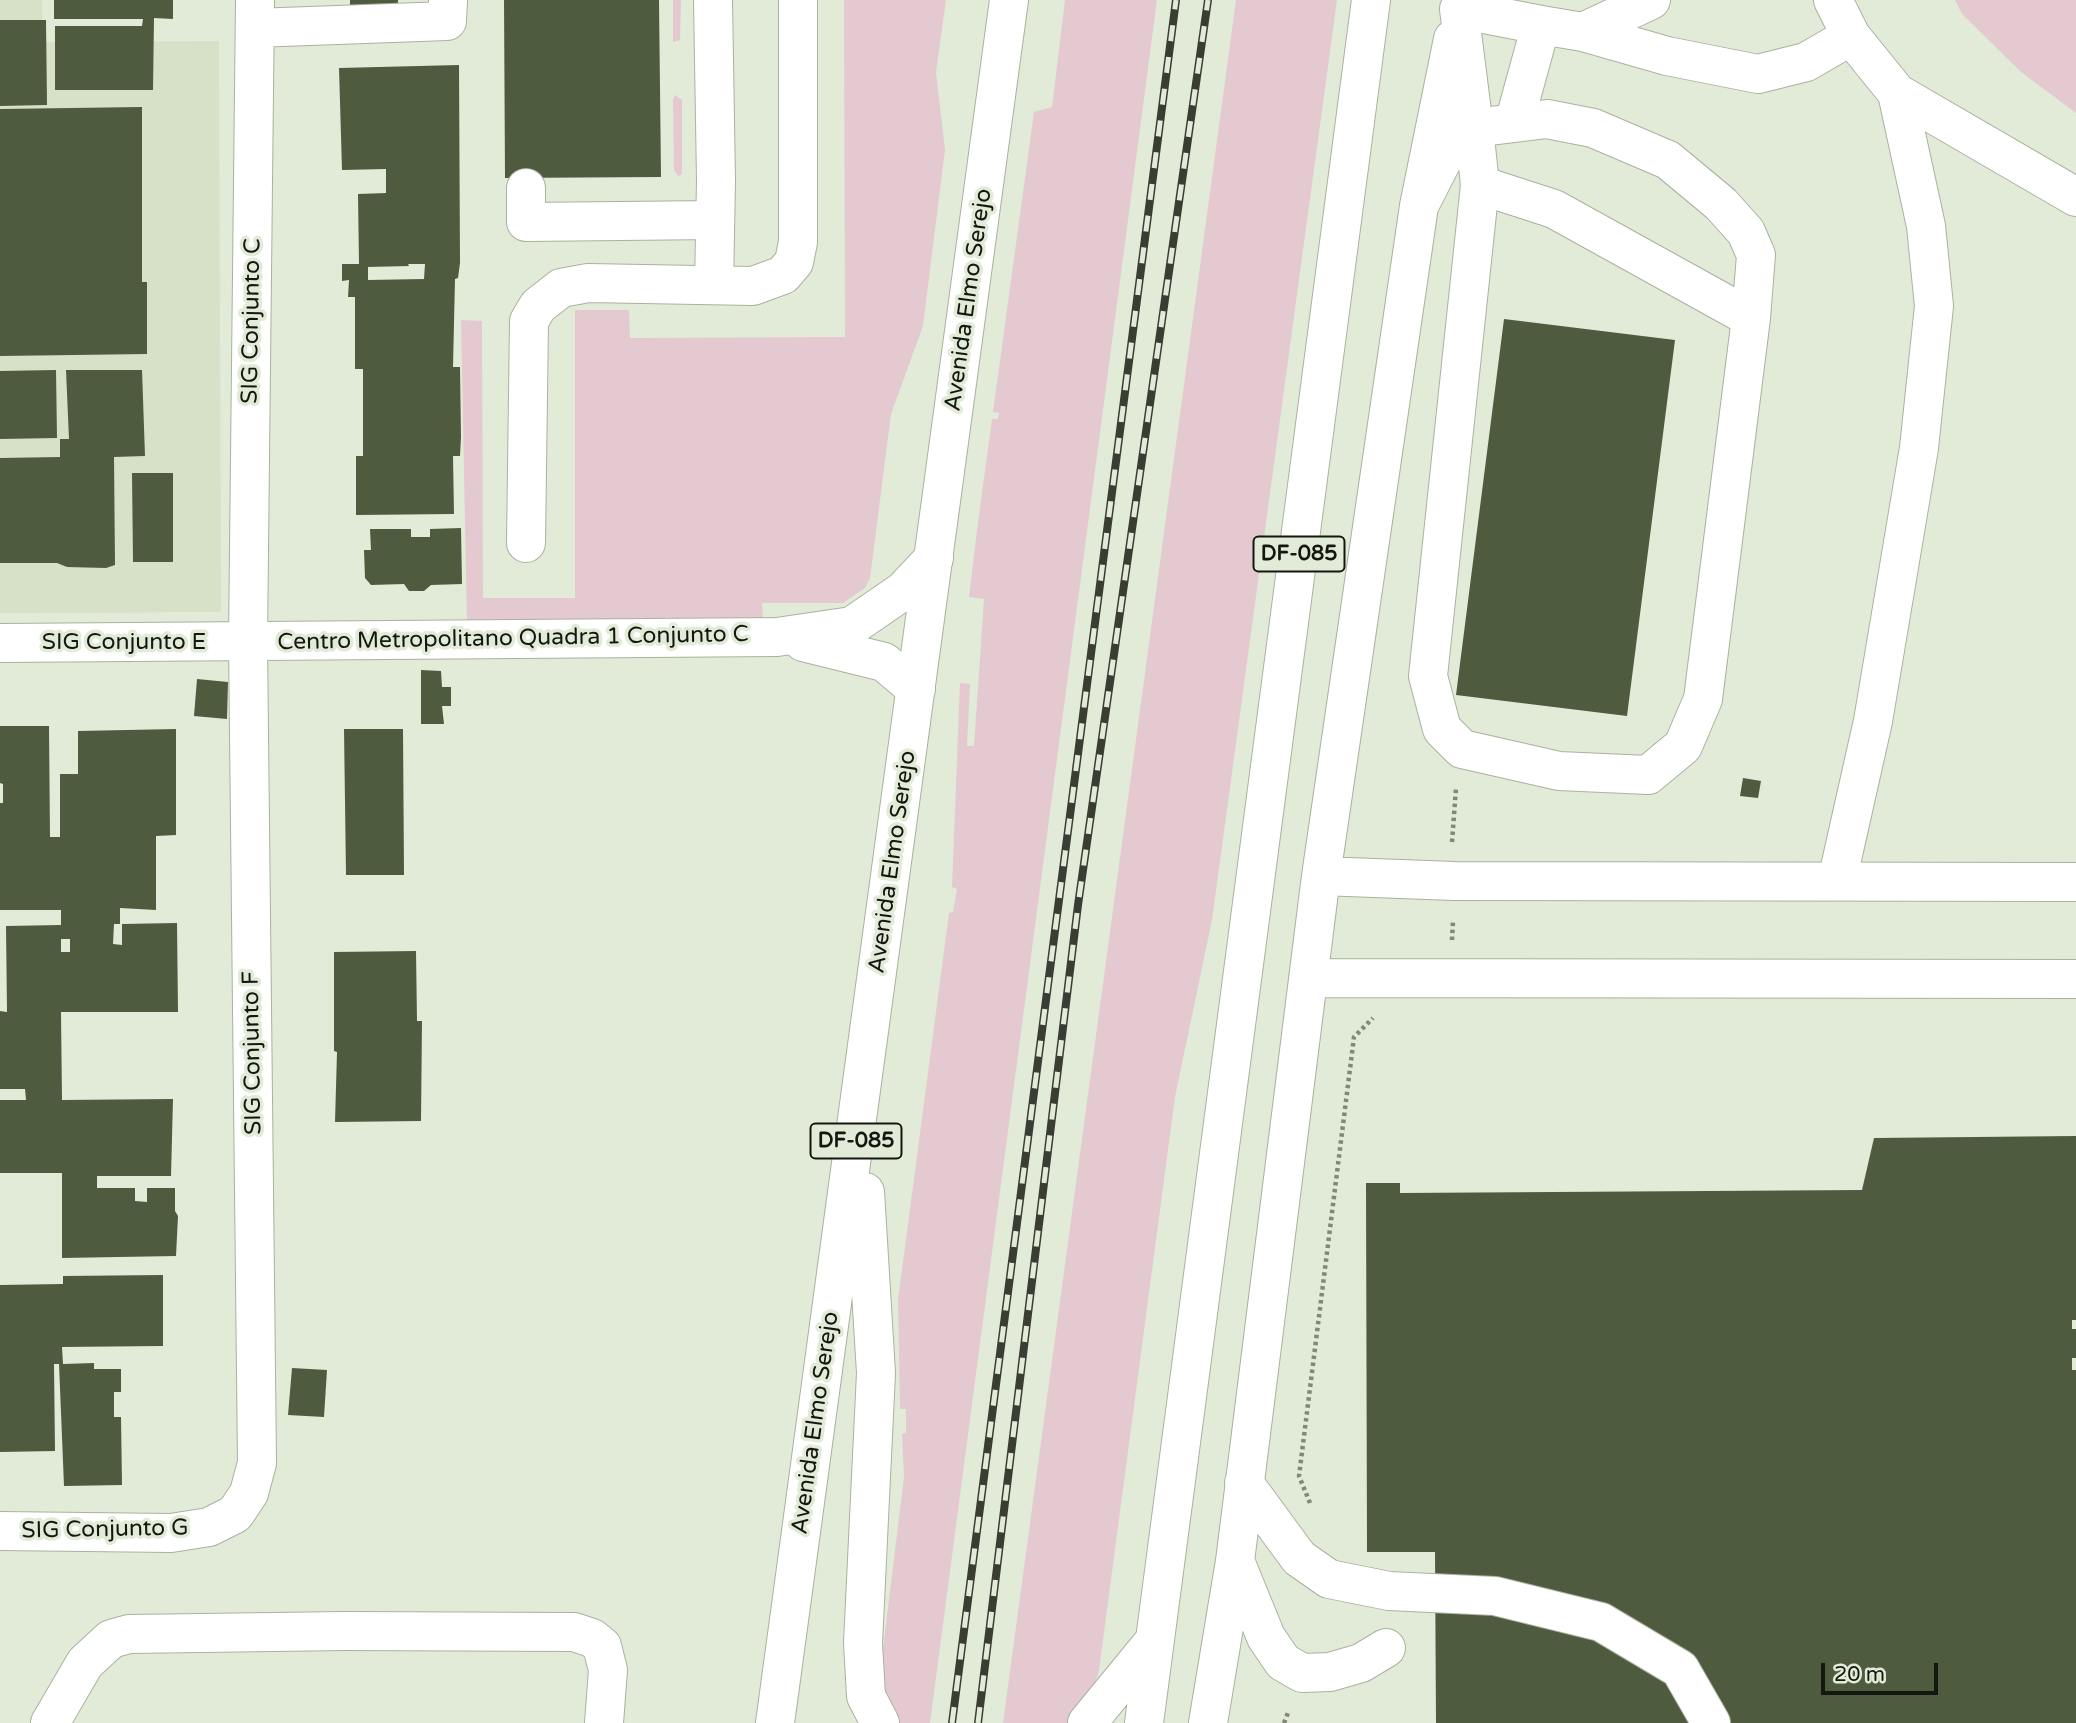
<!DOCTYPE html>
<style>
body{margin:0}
#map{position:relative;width:2076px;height:1723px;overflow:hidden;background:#e2ebd8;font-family:"Varela Round",sans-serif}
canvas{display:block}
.scale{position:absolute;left:1821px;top:1663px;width:117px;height:32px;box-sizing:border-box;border:4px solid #141610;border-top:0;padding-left:9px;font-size:21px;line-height:24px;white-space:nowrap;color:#141610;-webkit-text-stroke:5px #e2ebd8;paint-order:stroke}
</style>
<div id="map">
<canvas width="2076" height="1723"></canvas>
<div class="scale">20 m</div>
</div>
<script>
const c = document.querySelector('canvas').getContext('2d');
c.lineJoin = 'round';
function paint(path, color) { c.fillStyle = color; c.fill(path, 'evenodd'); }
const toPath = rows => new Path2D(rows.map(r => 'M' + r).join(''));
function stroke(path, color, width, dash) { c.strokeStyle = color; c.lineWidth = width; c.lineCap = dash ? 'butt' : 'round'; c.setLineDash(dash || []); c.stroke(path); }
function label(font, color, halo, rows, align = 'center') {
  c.font = font + ' "Varela Round",sans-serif'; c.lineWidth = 7; c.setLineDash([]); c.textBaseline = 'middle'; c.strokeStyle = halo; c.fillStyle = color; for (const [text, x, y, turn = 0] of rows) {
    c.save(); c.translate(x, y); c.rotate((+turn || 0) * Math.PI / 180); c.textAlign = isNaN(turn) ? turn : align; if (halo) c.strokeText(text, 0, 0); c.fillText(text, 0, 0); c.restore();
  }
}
paint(toPath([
 [0,0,42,0,43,42,219,41,221,612,0,613]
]), '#d6e1c7');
paint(toPath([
 [673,0,681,0,680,40,673,42],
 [844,0,946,0,936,72,945,150,923,326,891,414,870,578,865,588,843,603,762,603,763,622,467,624,461,320,482,321,483,598,575,598,575,310,629,310,630,338,845,337],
 [1065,0,1157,0,930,1723,893,1723,880,1673,904,1477,902,1434,906,1433,906,1409,900,1409,898,1300,949,913,953,912,957,889,952,887,960,683,970,684,967,746,974,746,984,599,969,597,977,530,992,419,998,419,999,413,993,412,1034,112,1052,107],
 [1236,0,1337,0,1212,920,1175,1097,1099,1670,1089,1706,1076,1723,1003,1723],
 [1955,0,2076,0,2076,113,2021,72,1962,14],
 [675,95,682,100,682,174,678,176,674,170,673,99]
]), '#e4c9d0');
paint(toPath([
 [54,0,173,0,173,19,154,18,153,90,55,90,55,26,142,26,143,19,54,19],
 [350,0,398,0,398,17,350,18],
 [504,0,659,0,661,177,505,178],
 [0,20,46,20,47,105,0,106],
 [459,65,460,263,458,278,455,279,453,367,460,367,461,437,460,456,453,456,454,514,356,515,356,456,363,456,363,369,355,369,355,297,348,297,349,280,342,281,342,264,359,264,358,194,386,193,386,169,342,170,339,68],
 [408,264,425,264,424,279,368,280,368,267,409,266],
 [142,107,142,282,147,282,147,354,0,356,0,109],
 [1504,319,1675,340,1627,716,1456,695],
 [56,370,57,438,0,439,0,371],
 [66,370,142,370,145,456,114,457,115,565,106,568,67,567,57,563,0,563,0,458,60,457,60,439,69,439],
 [132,473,173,473,173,562,133,562],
 [461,528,462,584,431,585,424,591,409,591,404,584,371,585,365,578,364,550,371,550,370,529,411,529,411,537,430,537,430,529],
 [421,670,441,671,442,687,451,687,451,706,442,706,444,724,421,724],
 [197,679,228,682,227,719,194,716],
 [0,726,49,726,50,837,60,837,60,774,78,774,78,731,176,729,176,835,156,836,156,910,120,908,120,924,114,924,113,944,122,945,122,924,177,923,178,1012,61,1012,62,1100,173,1099,171,1176,97,1176,97,1188,135,1188,135,1201,147,1202,147,1188,175,1188,175,1211,178,1216,176,1256,62,1258,62,1173,0,1173,0,1100,26,1100,25,1089,0,1089,0,1011,7,1012,6,926,61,925,61,910,0,910,0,803,3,803,3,784,0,783],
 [61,939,70,939,70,952,61,952],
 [344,729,403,729,404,875,346,875],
 [1743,778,1761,781,1758,798,1740,796],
 [416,951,417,1021,422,1021,421,1121,335,1122,337,1052,334,1051,334,952],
 [2076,1136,2076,1320,2072,1320,2072,1329,2076,1329,2076,1358,2072,1358,2072,1370,2076,1370,2076,1723,1436,1723,1435,1552,1367,1552,1366,1183,1400,1183,1400,1193,1862,1190,1874,1138],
 [163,1275,163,1346,62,1347,63,1364,94,1363,94,1369,121,1369,121,1392,114,1392,114,1417,121,1417,122,1485,64,1486,59,1364,54,1364,55,1451,0,1452,0,1285,63,1284,63,1276],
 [292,1368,327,1370,324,1417,288,1415]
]), '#4f5b3f');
const minor = toPath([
 [713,0,716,181,714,285],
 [1833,0,1851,36,1897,93,2076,197],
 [255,28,447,21,448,0],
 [1583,32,1651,0],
 [1514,123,1541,25,1583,32,1667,56,1758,74,1806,62,1851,36],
 [1480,185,1554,209,1751,318],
 [526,188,526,222,715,220],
 [1419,206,1443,159,1474,128,1547,119,1593,128,1668,160,1721,204,1746,232,1756,255,1751,318,1703,699,1683,746,1648,775,1559,771,1462,749,1442,729,1428,676,1480,185,1474,128,1459,9,1541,25],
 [526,543,529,321,538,306,561,288,588,283,753,286,783,275,794,262,798,242,798,0],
 [803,642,884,662,916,689],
 [0,643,777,637,852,626,903,591,934,558],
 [1321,876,1454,881,2076,882],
 [1837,881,1873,721,1919,448,1934,306,1926,226,1897,93],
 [1308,978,2076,979],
 [1244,1483,1299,1558,1329,1579,1389,1591,1495,1596,1601,1622,1680,1669,1711,1723],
 [0,1531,171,1533,209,1527,235,1514,249,1493,257,1463,248,642,255,0],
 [1235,1561,1266,1637,1283,1662,1302,1673,1330,1672,1361,1663,1386,1648],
 [50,1723,85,1663,111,1639,129,1634,345,1631,574,1632,592,1638,602,1646,608,1670,604,1723],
 [1208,1723,1235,1561,1321,876,1419,206,1453,39]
]);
const major = toPath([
 [865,1192,876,1373,863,1643,866,1696,880,1723],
 [775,1723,1009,0],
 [1087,1723,1155,1640],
 [1144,1723,1371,0]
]);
stroke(minor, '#aab29f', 40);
stroke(major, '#aab29f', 40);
stroke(toPath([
 [1452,842,1456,788],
 [1452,940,1453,921],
 [1310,1503,1299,1476,1354,1037,1373,1018],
 [1284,1723,1289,1710]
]), '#81877a', 4.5, [3.5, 3.5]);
stroke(minor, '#fff', 38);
stroke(major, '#fff', 38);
const rail = toPath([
 [952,1723,1176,0],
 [978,1723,1078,905,1208,0]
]);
stroke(rail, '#3a3d34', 8);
stroke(rail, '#e2ebd8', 5, [16]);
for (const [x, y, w] of [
 [1299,554,91],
 [856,1141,91]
]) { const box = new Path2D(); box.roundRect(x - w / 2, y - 17.5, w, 35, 5); c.fillStyle = '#e2ebd8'; c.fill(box); stroke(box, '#141610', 2); }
label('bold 21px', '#141610', null, [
 ["DF-085",1299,554],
 ["DF-085",856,1141]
]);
label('23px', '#141610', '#e2ebd8', [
 ["Avenida Elmo Serejo",969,300,-82],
 ["SIG Conjunto C",252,321,-89],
 ["Centro Metropolitano Quadra 1 Conjunto C",513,639,-1],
 ["SIG Conjunto E",124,643],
 ["Avenida Elmo Serejo",893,862,-82],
 ["SIG Conjunto F",253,1053,-91],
 ["Avenida Elmo Serejo",816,1423,-82],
 ["SIG Conjunto G",105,1530,-1]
]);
</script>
